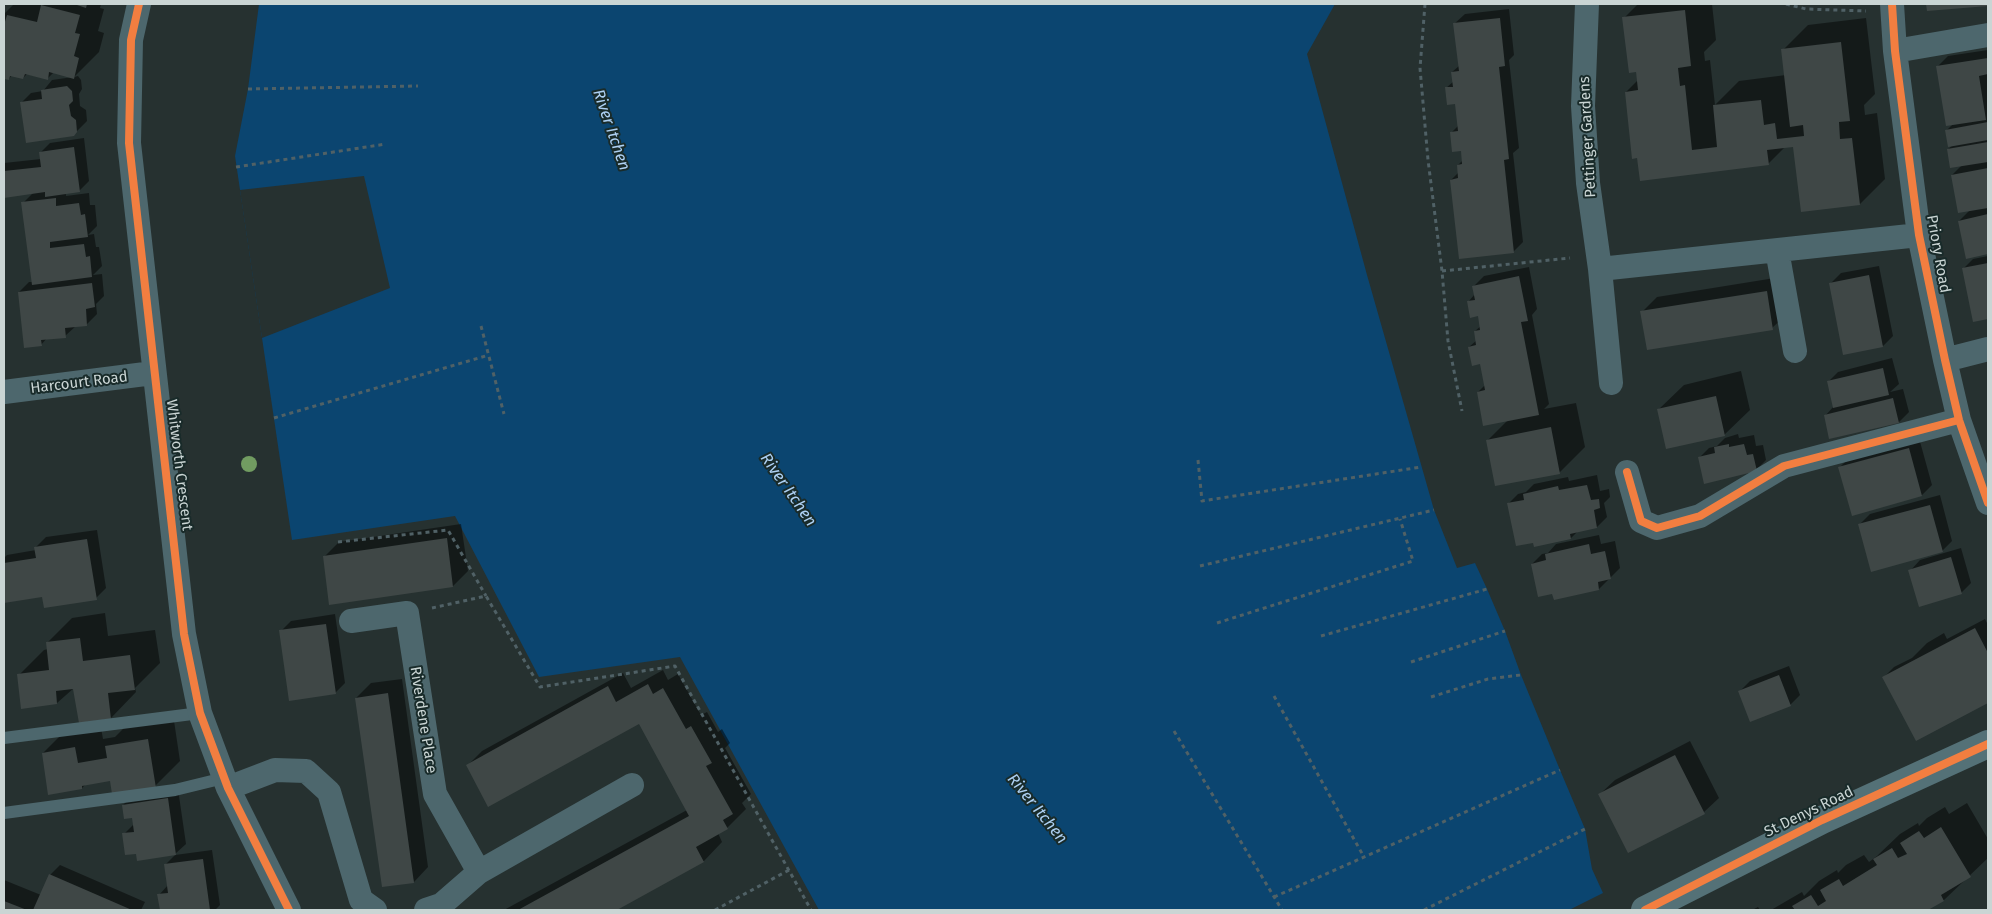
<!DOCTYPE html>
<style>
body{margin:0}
#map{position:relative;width:1992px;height:914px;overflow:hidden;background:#263130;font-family:"Fira Sans",sans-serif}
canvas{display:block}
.frame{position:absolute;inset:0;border:5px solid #cad5d4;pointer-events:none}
</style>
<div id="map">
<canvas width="1992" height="914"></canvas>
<div class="frame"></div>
</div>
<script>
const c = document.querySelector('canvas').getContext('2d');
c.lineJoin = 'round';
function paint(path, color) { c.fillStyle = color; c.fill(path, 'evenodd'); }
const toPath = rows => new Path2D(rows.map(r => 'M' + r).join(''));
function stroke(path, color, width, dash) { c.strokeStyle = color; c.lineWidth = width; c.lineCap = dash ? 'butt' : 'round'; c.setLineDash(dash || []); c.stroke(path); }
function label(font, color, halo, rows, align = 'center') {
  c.font = font + ' "Fira Sans",sans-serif'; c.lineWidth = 4; c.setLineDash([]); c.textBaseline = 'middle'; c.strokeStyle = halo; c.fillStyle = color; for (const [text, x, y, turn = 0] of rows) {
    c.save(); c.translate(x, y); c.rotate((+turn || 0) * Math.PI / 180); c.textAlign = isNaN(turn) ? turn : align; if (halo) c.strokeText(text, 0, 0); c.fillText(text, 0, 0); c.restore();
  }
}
paint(toPath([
 [259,4,1335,4,1307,54,1367,275,1434,510,1457,568,1475,563,1487,589,1505,631,1521,675,1560,770,1585,829,1592,869,1603,893,1569,910,819,910,680,657,539,677,455,516,292,540,235,156,248,89]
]), '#0b4570');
paint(toPath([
 [364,176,390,288,262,338,240,190]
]), '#263130');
paint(toPath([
 [14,4,101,4,100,8,104,9,98,31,104,33,99,52,74,77,78,76,81,80,82,89,79,94,80,106,86,110,87,121,73,135,21,103,31,93,43,91,52,80,73,77,54,72,47,79,27,74,23,78,12,75,9,79,4,78,4,14],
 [1638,4,1712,4,1716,40,1704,52,1705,61,1710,60,1715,105,1739,81,1786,75,1783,50,1808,25,1866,18,1875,94,1864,105,1865,115,1877,113,1885,179,1860,204,1794,145,1786,146,1768,164,1641,179,1626,92,1638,80,1624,18],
 [1927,4,1988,4,1928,9],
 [1509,9,1514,55,1509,60,1519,148,1513,153,1523,242,1513,252,1451,180,1459,172,1458,165,1463,160,1462,149,1451,133,1459,125,1456,103,1446,88,1454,81,1452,72,1459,66,1454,24,1465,14],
 [1988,50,1988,253,1967,257,1959,221,1971,209,1952,175,1963,164,1948,149,1953,145,1946,131,1954,123,1938,66,1948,56],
 [84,138,89,181,79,191,66,193,66,196,89,193,90,205,95,205,97,226,88,235,94,234,96,247,99,247,102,266,93,275,102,274,104,296,96,304,97,314,87,324,76,326,65,336,47,338,41,345,19,292,29,282,33,282,23,203,33,193,4,197,4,163,41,159,40,153,50,143],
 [1988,256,1988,317,1974,321,1963,269,1973,259],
 [1879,266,1893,336,1883,346,1831,283,1841,273],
 [1529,267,1537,309,1532,315,1549,404,1544,409,1576,403,1585,447,1560,472,1487,441,1508,420,1478,392,1485,385,1481,363,1469,347,1477,340,1475,331,1481,326,1479,315,1468,302,1475,294,1474,286,1484,276],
 [1781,277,1787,314,1772,328,1642,312,1657,297],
 [1892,358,1899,384,1890,392,1903,389,1909,412,1899,422,1825,416,1834,406,1828,382,1838,372],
 [1741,371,1750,410,1724,435,1658,410,1684,385],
 [1738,434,1739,438,1754,435,1756,446,1763,445,1766,460,1756,470,1699,458,1709,448,1717,446,1725,438],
 [1919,438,1932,485,1922,495,1853,514,1839,468,1849,458],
 [1597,475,1600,491,1609,489,1610,497,1604,503,1607,517,1597,527,1578,531,1571,538,1535,545,1508,504,1518,494,1526,492,1534,484,1568,477,1569,481],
 [1940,495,1952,541,1942,551,1860,524,1870,514],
 [461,524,468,571,453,586,331,604,324,557,339,542],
 [97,530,106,588,96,598,43,596,4,602,4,558,7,555,36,550,36,547,46,537],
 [1599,535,1601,544,1615,541,1620,568,1599,589,1553,593,1532,564,1542,554,1548,553,1556,544],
 [1961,548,1971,583,1961,593,1910,571,1920,560],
 [105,613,108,636,155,630,160,663,135,688,136,692,111,718,74,688,57,703,19,675,44,650,48,649,47,643,72,618],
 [335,614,345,683,335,693,281,631,291,621],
 [1985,619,1988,625,1988,702,1917,739,1884,677,1894,667,1912,658,1927,643,1944,633,1947,639],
 [1789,666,1800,695,1790,705,1740,691,1750,681],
 [663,670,668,680,678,674,701,715,707,712,718,732,722,729,730,743,725,748,751,794,742,803,746,809,727,828,718,833,722,842,704,861,614,910,504,910,687,810,639,722,467,766,482,751,623,673,631,688],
 [402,679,428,867,414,882,356,698,371,683],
 [173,714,180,761,155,786,111,780,86,784,82,788,43,753,68,728,100,722,103,739,115,737,131,721],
 [1690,741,1719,798,1704,812,1629,851,1600,794,1615,780],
 [178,789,186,844,175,854,138,852,124,834,134,824,133,816,123,805,133,795],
 [1967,803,1988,839,1988,858,1944,900,1926,910,1918,910,1916,908,1913,910,1771,910,1802,892,1804,896,1819,881,1837,870,1838,873,1846,865,1864,855,1869,862,1877,856,1900,834,1918,823,1919,826,1927,818,1945,807,1949,814],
 [212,850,220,905,215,910,161,910,159,895,168,885,165,865,175,855],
 [60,865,145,902,141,910,4,910,4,880,41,895,50,875],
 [1758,907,1760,910,1752,910]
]), '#0007');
paint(toPath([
 [74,4,87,4,86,8],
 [1926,4,1988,4,1988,6,1927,11],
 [41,5,80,15,75,33,80,34,74,56,79,58,74,79,49,72,48,80,25,74,23,79,10,76,9,80,4,79,4,25,7,15,37,22],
 [1685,10,1691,66,1678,68,1680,86,1685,85,1692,150,1717,147,1713,105,1761,100,1764,125,1775,123,1777,139,1804,136,1803,125,1790,127,1781,49,1841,42,1850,121,1839,122,1840,139,1852,138,1860,205,1801,212,1793,147,1767,150,1769,165,1640,181,1637,158,1632,159,1625,92,1638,90,1636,72,1629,73,1622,17],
 [1500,18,1505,66,1499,67,1509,159,1504,160,1514,253,1459,259,1450,180,1458,178,1457,165,1462,164,1461,151,1452,152,1450,132,1458,131,1455,104,1447,105,1445,87,1453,87,1451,72,1459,71,1453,23],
 [1988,58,1988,74,1979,76,1986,120,1946,126,1936,66],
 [67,86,72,91,73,101,69,105,71,116,76,120,77,132,74,136,26,143,20,102,42,99,41,90],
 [1988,122,1988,140,1948,147,1945,130],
 [1988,142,1988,162,1950,168,1947,149],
 [74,147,80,192,45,197,45,192,4,198,4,171,41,167,39,152],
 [1988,168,1988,208,1958,213,1951,175],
 [56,198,56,206,79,203,81,215,85,214,88,237,50,242,50,248,84,244,86,257,90,256,92,277,32,285,21,202],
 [1988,214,1988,254,1966,259,1958,221],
 [1988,263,1988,319,1973,322,1962,268],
 [1869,275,1883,347,1843,355,1829,283],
 [1519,276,1528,321,1521,322,1539,415,1483,426,1477,392,1485,390,1480,364,1472,366,1468,347,1476,345,1474,331,1480,330,1478,316,1470,318,1467,301,1475,300,1472,286],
 [92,283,95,307,86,309,87,326,65,328,66,338,41,340,42,346,24,348,18,292],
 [1767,291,1773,330,1647,350,1640,311],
 [1883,368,1889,395,1833,408,1827,381],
 [1716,396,1725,436,1666,449,1657,409],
 [1893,398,1899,423,1829,439,1824,415],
 [1551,427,1560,474,1495,486,1486,440],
 [1729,444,1729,447,1744,444,1747,455,1753,454,1757,471,1704,484,1698,457,1715,453,1714,447],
 [1909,448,1922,496,1852,516,1838,467],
 [1587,485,1591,500,1599,499,1600,508,1594,510,1597,528,1570,534,1571,539,1534,547,1533,543,1516,546,1507,503,1524,500,1523,494,1558,486,1559,490],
 [1930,505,1943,552,1871,572,1858,524],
 [447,538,453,587,329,605,323,556],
 [87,539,97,600,44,608,42,597,4,603,4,563,36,558,34,547],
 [1589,544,1591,554,1605,551,1611,579,1598,582,1599,590,1554,600,1552,594,1538,597,1531,564,1546,560,1545,554],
 [1951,557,1962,594,1919,607,1908,570],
 [326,624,336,694,289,701,279,630],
 [1975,628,1988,653,1988,703,1916,741,1882,677],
 [80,638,83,661,130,655,135,690,108,693,111,719,79,723,73,689,56,691,57,704,21,709,17,674,49,670,46,642],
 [1779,675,1791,706,1750,722,1738,691],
 [648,684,653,694,663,688,686,729,691,726,712,763,706,766,733,814,723,820,728,829,696,847,704,862,617,910,518,910,689,816,639,724,488,807,466,765,608,686,616,702],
 [388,693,414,883,382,887,355,698],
 [148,739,156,788,112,794,110,781,82,786,82,789,48,795,42,753,75,747,78,763,107,758,105,746],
 [1675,755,1705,814,1628,853,1598,794],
 [168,798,176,855,137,861,136,854,125,855,122,833,134,832,132,818,124,819,122,805],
 [1941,827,1971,877,1941,895,1944,901,1928,910,1795,910,1792,906,1811,895,1818,906,1826,901,1820,890,1839,879,1843,886,1877,865,1873,859,1892,848,1898,858,1907,854,1900,843,1919,831,1924,838],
 [203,859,210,910,160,910,157,894,168,893,164,864],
 [49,874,132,910,33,910],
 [4,901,27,910,4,910]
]), '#3f4746');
stroke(toPath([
 [1425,4,1420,68,1428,160,1442,271,1448,341,1462,411],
 [1786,4,1806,9,1866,11],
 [248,89,418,86],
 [236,167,386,144],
 [1442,271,1570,258],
 [481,326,504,414],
 [274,418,489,355],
 [1198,460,1202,501,1421,467],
 [338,542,448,530,486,596],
 [1200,566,1434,510],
 [432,608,486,596,540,687,675,666,811,910],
 [1217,623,1413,561,1400,519],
 [1321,636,1487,589],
 [1411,662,1505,631],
 [1274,696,1364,857],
 [1431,697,1488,679,1521,675],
 [1174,731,1282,910],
 [1274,897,1560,770],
 [715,910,789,870],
 [1424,910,1585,829]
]), '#506166', 3, [4, 4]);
stroke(toPath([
 [4,738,200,713],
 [4,813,175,790,224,778]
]), '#4d676d', 12);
stroke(toPath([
 [139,4,131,40,129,143,184,634,200,713,228,788,289,910],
 [1587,4,1583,106,1588,183,1600,269,1611,383],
 [1892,4,1895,51,1919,235,1945,360,1959,420,1988,503],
 [1895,51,1988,35],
 [1777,250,1795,351],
 [1600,269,1919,235],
 [1945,360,1988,349],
 [4,392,153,373],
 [1627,472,1641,521,1657,528,1700,516,1784,466,1959,420],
 [351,621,407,613,435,794,479,872],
 [228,788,275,770,306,771,329,792,361,900,375,910],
 [426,910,441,905,479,872,632,785]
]), '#4d676d', 24);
stroke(toPath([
 [1645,910,1822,820,1988,744]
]), '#547177', 28);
stroke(toPath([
 [139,4,131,40,129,143,184,634,200,713,228,788,289,910],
 [1892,4,1895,51,1919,235,1945,360,1959,420,1988,503],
 [1627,472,1641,521,1657,528,1700,516,1784,466,1959,420],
 [1645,910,1822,820,1988,744]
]), '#f27e40', 8);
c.fillStyle = '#719c61';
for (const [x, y] of [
 [249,464]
]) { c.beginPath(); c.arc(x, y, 8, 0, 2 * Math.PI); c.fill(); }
label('15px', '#cad5d4', '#192b2a', [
 ["Pettinger Gardens",1588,137,-93],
 ["Priory Road",1938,254,80],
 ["Harcourt Road",79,383,-7],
 ["Whitworth Crescent",179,465,83],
 ["Riverdene Place",423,720,81],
 ["St Denys Road",1809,812,-26]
]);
label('italic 16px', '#add0f3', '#192b2a', [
 ["River Itchen",611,130,71],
 ["River Itchen",788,490,55],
 ["River Itchen",1037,809,51]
]);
</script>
